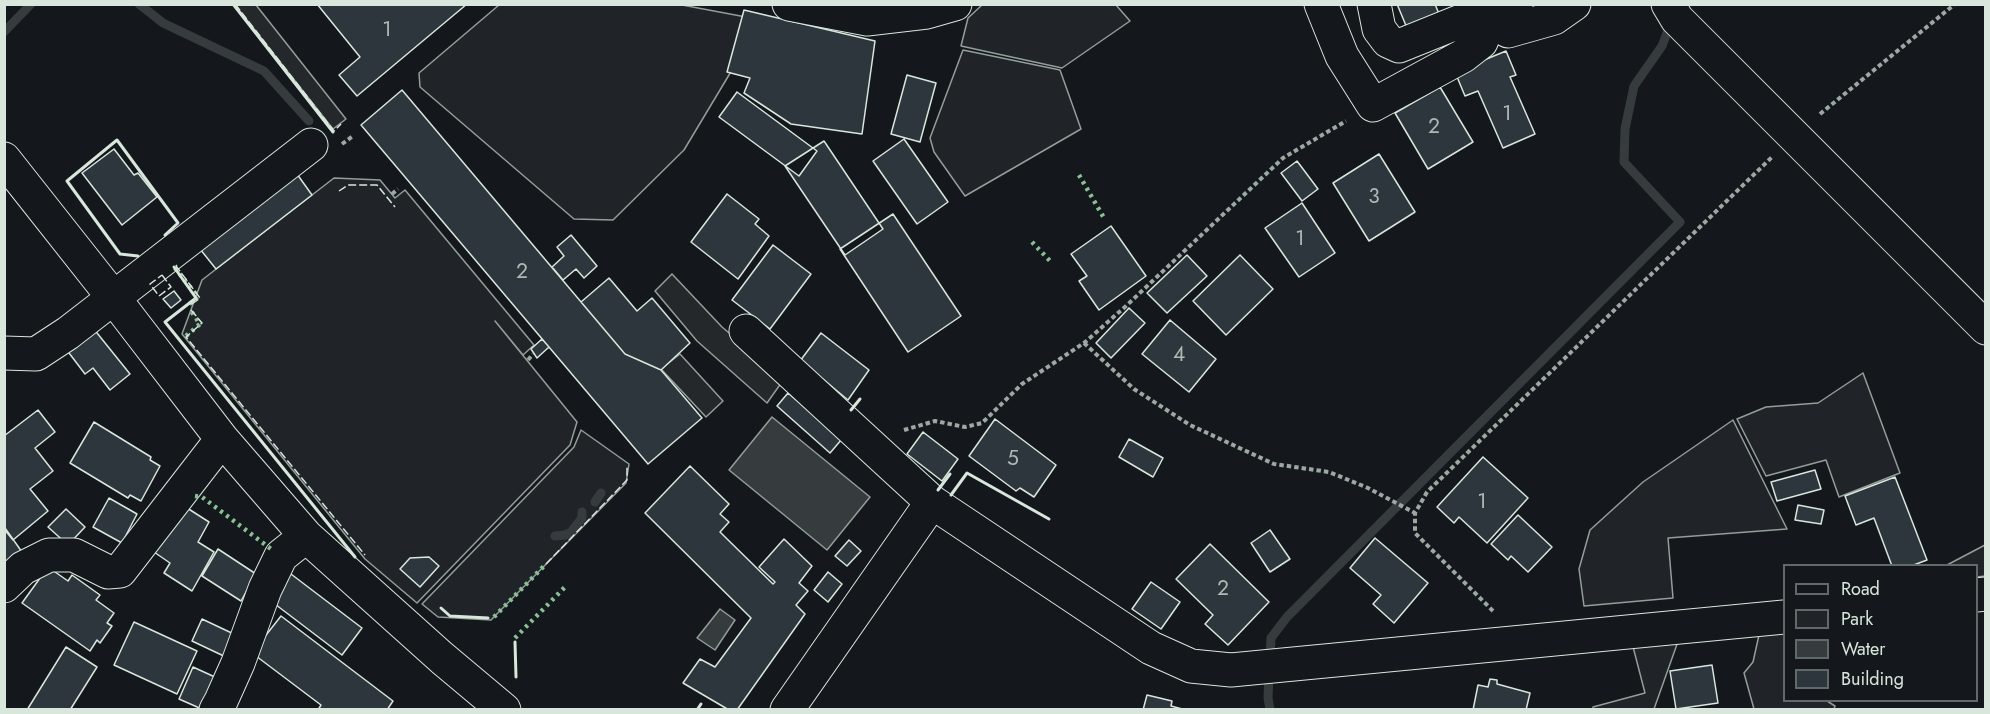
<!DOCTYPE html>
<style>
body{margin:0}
#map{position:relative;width:1990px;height:714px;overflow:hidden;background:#14181c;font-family:Jost,sans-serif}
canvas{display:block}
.frame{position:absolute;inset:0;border:6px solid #d8e6dc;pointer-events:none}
.legend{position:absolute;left:1783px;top:564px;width:195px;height:138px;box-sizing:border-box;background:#14181c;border:2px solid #626a69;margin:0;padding:8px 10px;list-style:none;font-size:18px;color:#d8e6dc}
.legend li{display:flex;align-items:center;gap:12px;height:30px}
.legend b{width:30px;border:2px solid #626a69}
</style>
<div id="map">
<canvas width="1990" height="714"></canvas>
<div class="frame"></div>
<ul class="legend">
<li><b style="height:8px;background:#14181c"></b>Road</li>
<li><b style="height:16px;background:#202428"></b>Park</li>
<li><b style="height:16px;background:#363b3e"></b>Water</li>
<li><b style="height:16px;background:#2c363c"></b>Building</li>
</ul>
</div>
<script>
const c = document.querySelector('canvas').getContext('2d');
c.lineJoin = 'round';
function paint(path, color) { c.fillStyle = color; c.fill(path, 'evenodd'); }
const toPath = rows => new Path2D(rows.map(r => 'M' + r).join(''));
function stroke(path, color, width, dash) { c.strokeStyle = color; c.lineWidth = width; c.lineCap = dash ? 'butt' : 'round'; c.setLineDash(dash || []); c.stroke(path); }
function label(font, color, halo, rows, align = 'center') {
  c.font = font + ' Jost,sans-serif'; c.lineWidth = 4.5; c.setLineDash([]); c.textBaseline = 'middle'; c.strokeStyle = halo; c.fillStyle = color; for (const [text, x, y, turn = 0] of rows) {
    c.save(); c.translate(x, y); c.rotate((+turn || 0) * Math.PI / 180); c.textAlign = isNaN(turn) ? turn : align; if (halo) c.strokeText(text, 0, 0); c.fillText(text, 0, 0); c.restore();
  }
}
const green = toPath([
 [499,5,682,5,762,20,684,150,613,220,574,219,420,87,419,73,499,5],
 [982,5,1116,5,1130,21,1062,68,961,46,968,18,982,5],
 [963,50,1060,70,1081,129,965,196,934,152,930,138,963,50],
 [334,178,380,180,395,198,405,190,534,345,523,355,495,321,577,422,570,445,417,603,365,559,182,334,202,280,334,178],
 [1863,373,1900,473,1839,497,1826,460,1766,476,1737,419,1766,407,1818,403,1863,373],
 [1733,420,1787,529,1668,538,1673,598,1584,606,1579,569,1590,530,1643,482,1733,420],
 [581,430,629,464,626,483,491,620,438,617,422,604,574,447,581,430],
 [1985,545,1985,576,1977,577,1976,566,1947,565,1985,545],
 [1784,624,1784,700,1827,701,1835,706,1834,709,1754,709,1744,673,1753,662,1761,626,1784,624],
 [1681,633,1654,709,1593,710,1593,707,1645,693,1631,639,1681,633]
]);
paint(green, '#202428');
stroke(green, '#939e99', 1.5);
const parking = toPath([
 [235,5,256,5,346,119,333,129,235,5],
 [672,274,722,327,784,379,767,403,697,341,655,291,672,274],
 [680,354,723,401,706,417,661,369,680,354]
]);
paint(parking, '#24282b');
stroke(parking, '#939e99', 1.5);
const water = toPath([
 [772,417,870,497,827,550,729,470,772,417],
 [720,609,735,620,715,650,697,638,720,609]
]);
paint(water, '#363b3e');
stroke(water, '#939e99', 1.5);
stroke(toPath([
 [139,4,163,23,264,71,309,121],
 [4,32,31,4],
 [595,502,601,493],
 [555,536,565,535,571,532,582,518,582,512],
 [1270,659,1271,638,1287,617,1680,222,1624,162,1625,129,1634,86,1662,46,1671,22],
 [1269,673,1268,698,1270,710]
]), '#363b3e', 9);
const building = toPath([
 [317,4,467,4,357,96,339,75,360,57,317,4],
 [1397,4,1435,4,1439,14,1407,28,1397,4],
 [744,10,875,41,862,134,791,124,744,93,750,78,727,72,744,10],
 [1506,51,1516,75,1510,77,1535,134,1503,148,1478,91,1465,96,1455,72,1506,51],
 [907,75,936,83,920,142,891,134,907,75],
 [1440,87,1473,142,1428,169,1395,113,1440,87],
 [402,90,625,354,661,370,702,418,648,464,361,125,402,90],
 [737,92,817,151,799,176,719,117,737,92],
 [904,139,948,202,917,224,873,161,904,139],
 [824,141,883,229,845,255,785,166,824,141],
 [114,149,134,175,138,173,157,197,122,225,82,173,114,149],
 [1379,154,1415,212,1369,241,1333,183,1379,154],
 [1297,161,1318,189,1302,201,1281,173,1297,161],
 [297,174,312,195,216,269,200,249,297,174],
 [727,194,759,219,755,224,769,236,738,279,691,242,727,194],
 [1302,203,1335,253,1299,277,1265,228,1302,203],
 [893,214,961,316,908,352,840,249,893,214],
 [1111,226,1146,276,1099,310,1079,281,1087,276,1071,254,1111,226],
 [571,235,597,266,584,278,576,269,563,280,552,267,564,256,557,247,571,235],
 [773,245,811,274,770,329,732,300,773,245],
 [1187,255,1207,276,1167,313,1147,293,1187,255],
 [1240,255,1273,289,1226,335,1193,301,1240,255],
 [609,278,637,311,652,298,690,343,661,370,625,354,581,302,609,278],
 [174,291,181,300,171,308,163,299,174,291],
 [1129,308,1145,323,1111,358,1096,343,1129,308],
 [1170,320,1216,359,1189,392,1142,354,1170,320],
 [93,328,130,374,110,390,93,368,85,374,66,349,93,328],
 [821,333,869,370,848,400,824,380,797,365,821,333],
 [542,339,549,347,537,358,531,349,542,339],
 [788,393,842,439,830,453,777,406,788,393],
 [38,410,55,432,35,448,53,471,30,489,48,511,13,540,4,529,4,436,38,410],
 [995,419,1056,465,1034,497,1020,488,1016,491,969,456,995,419],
 [94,422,151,457,150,460,160,466,141,501,130,495,128,498,70,463,94,422],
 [923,432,958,459,942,481,907,454,923,432],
 [1129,439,1163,458,1153,477,1119,457,1129,439],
 [1483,457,1528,498,1487,543,1459,517,1454,523,1437,507,1483,457],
 [690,466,729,504,720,514,729,522,720,532,773,584,775,582,759,567,784,539,812,566,799,583,808,591,796,605,805,614,737,710,729,710,683,683,700,659,715,667,751,618,645,513,690,466],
 [1815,470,1821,489,1777,501,1771,482,1815,470],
 [1895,477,1927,560,1911,566,1892,566,1874,518,1856,525,1845,496,1895,477],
 [109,498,137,514,122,543,93,527,109,498],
 [1798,505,1824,510,1821,524,1795,520,1798,505],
 [184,506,209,522,198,542,214,552,192,591,164,573,170,563,154,552,184,506],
 [66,509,85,527,68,545,48,527,66,509],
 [1518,515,1552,547,1528,572,1511,556,1508,560,1491,544,1518,515],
 [5,528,22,552,4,565,4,529,5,528],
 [1270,530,1290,559,1270,572,1251,543,1270,530],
 [1375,538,1428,583,1394,623,1373,604,1381,595,1350,568,1375,538],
 [849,540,861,551,847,566,835,556,849,540],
 [1210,544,1269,602,1228,645,1205,624,1213,615,1176,579,1210,544],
 [218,549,256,574,241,601,202,576,218,549],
 [429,557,439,566,420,587,400,569,410,558,429,557],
 [48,567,68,581,72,575,100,595,96,600,114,613,107,623,112,626,100,643,97,640,90,651,22,603,48,567],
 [287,571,362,628,342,655,267,598,287,571],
 [828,572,842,584,828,602,814,590,828,572],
 [1151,582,1180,602,1161,629,1132,609,1151,582],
 [281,616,393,701,387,710,318,710,321,705,252,653,281,616],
 [202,619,238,636,228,658,192,641,202,619],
 [134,622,197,651,177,694,114,665,134,622],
 [66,647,97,667,70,710,27,710,66,647],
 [1712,665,1718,703,1676,709,1670,671,1712,665],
 [193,667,217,678,204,710,179,699,193,667],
 [1490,679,1497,680,1497,684,1530,693,1526,710,1473,710,1478,685,1488,687,1490,679],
 [1147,695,1172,701,1171,706,1186,710,1143,710,1147,695]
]);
paint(building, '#2c363c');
stroke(building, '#d8e6dc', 1.5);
const minor = toPath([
 [789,4,867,19,927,12,955,4],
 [1321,4,1342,56,1373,105,1463,56,1481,42,1490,20,1508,31,1554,18,1574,4],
 [1374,4,1379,29,1388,41,1399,46,1461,21,1490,20,1516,4],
 [1668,4,1677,19,1986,328],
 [4,159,113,297,222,439,306,536,442,658,504,710],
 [746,331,932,502],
 [4,353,36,354,68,333,311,145],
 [4,586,23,568,49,555,74,555,108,572,120,571,222,439],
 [1976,595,1986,594],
 [216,710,221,701,238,663,265,589,281,556,306,536],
 [787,710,932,502,1151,648,1191,666,1231,670,1784,617]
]);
stroke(minor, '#d8e6dc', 35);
stroke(toPath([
 [1820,114,1955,4],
 [342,144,353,136],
 [392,194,398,189],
 [1084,343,1134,389,1190,425,1274,464,1329,472,1368,488,1415,513],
 [528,360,533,354],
 [904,430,935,421,965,427,982,423,1022,384,1084,343,1126,306,1283,158,1346,121],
 [1493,611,1415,533,1415,513,1427,492,1772,157]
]), '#9da8a2', 4, [4.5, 3]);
stroke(minor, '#14181c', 33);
stroke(toPath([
 [1079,175,1104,218],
 [1032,242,1052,263],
 [175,268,198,297,187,306],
 [186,336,200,324,191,311],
 [195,496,202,497,271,549],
 [494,617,544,566],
 [515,638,565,587]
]), '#8ac095', 4.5, [3, 4.5]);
stroke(toPath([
 [235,4,334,131,341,124],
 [339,191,348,185,377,185,395,207],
 [177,265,176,266,200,298,189,306],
 [162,275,171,287,159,296,150,284,162,275],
 [191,310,202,323,186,337,365,555],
 [546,564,627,480,627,467]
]), '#d8e6dc', 1.5, [8, 3]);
stroke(toPath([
 [233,4,333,132],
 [138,256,120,254,67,181,117,140,178,223,165,235],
 [174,267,196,298,165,322,355,557],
 [851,410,860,399],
 [938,490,950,474],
 [951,495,967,473,1049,519],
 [441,608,450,616,488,618],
 [515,642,516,677],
 [697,710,701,704]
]), '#d8e6dc', 3);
label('21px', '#adbab4', null, [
 ["1",387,31],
 ["1",1507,115],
 ["2",1434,128],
 ["3",1374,198],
 ["1",1300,240],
 ["2",522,273],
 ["4",1179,356],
 ["5",1013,460],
 ["1",1482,503],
 ["2",1223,590]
]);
</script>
